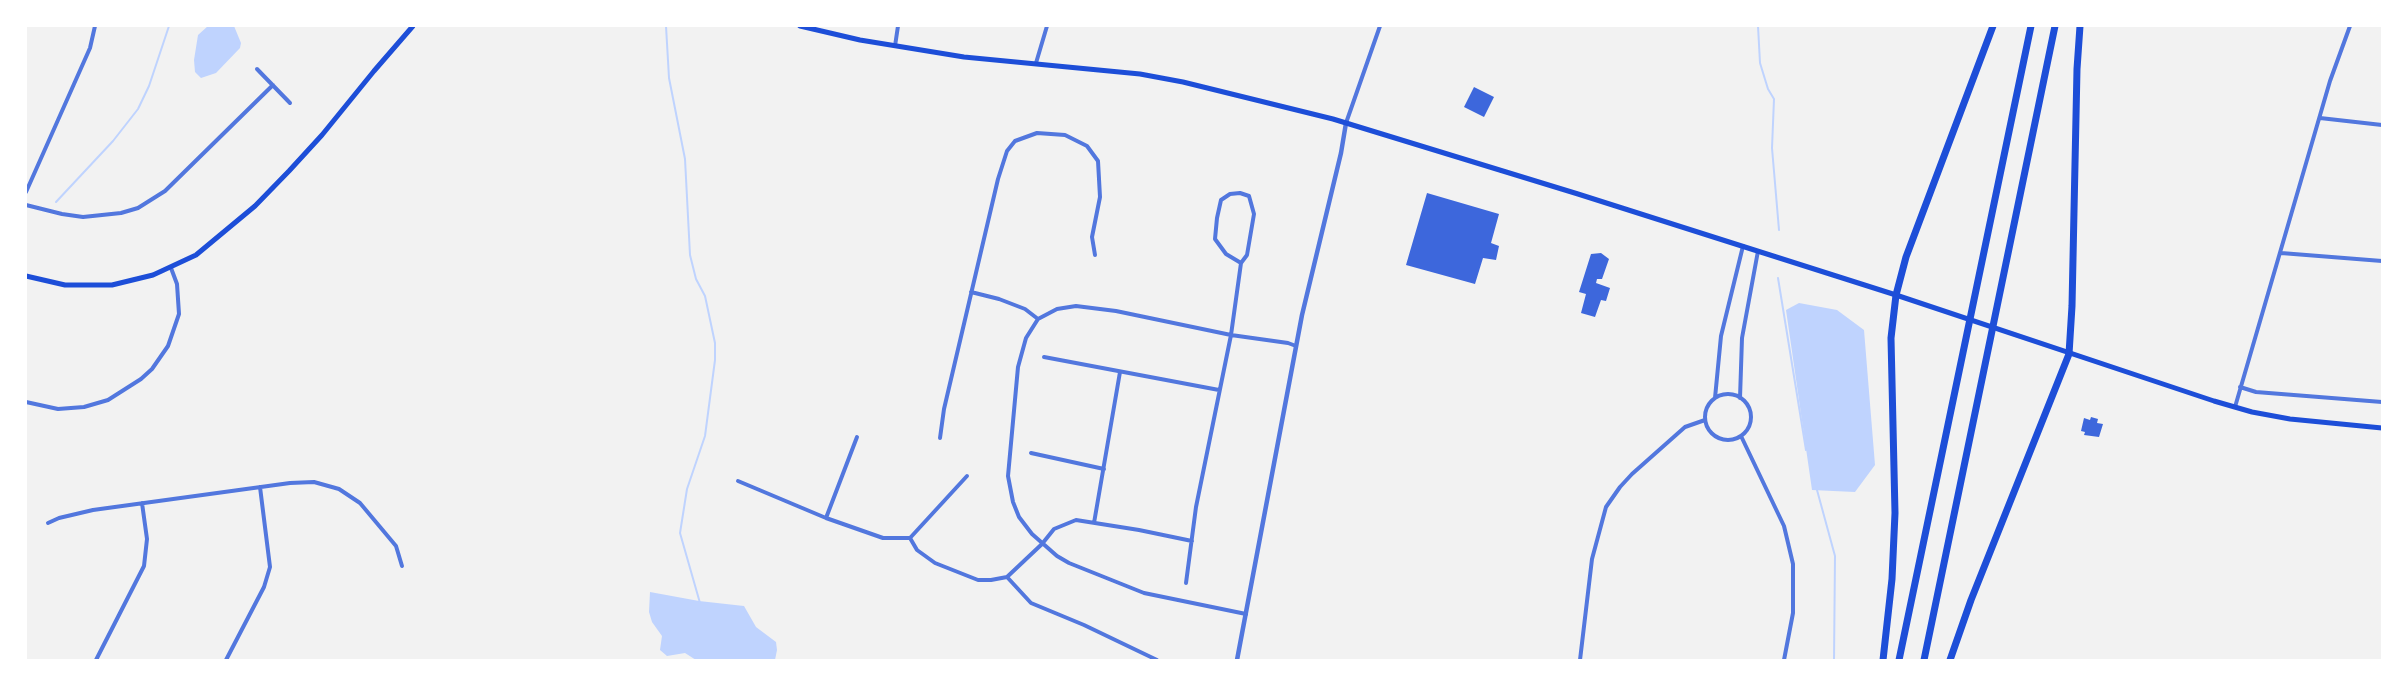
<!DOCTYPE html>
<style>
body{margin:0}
#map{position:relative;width:2408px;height:686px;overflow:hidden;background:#f2f2f2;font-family:Cabin,sans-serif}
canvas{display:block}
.frame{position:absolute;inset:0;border:27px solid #fff;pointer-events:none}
</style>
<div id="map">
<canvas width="2408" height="686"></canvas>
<div class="frame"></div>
</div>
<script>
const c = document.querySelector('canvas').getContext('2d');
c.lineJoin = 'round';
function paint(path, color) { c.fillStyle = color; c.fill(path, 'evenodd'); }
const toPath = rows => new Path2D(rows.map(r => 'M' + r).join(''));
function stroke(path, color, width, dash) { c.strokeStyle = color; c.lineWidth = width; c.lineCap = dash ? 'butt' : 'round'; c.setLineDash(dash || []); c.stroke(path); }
paint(toPath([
 [208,26,234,26,241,43,240,48,216,73,201,78,195,72,194,60,198,35],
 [1799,303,1837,310,1864,330,1875,465,1855,492,1812,490,1786,310],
 [650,592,699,601,744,606,756,627,776,642,777,650,775,660,696,660,685,653,667,656,660,650,662,636,652,622,649,612]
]), '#bfd3fe');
stroke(toPath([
 [666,26,669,78,685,159,690,255,696,279,705,296,715,343,715,360,705,436,687,489,680,533,700,603],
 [1758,26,1760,63,1768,89,1774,99,1772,148,1779,230],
 [56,202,113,141,138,109,149,86,169,26],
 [1778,278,1806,450],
 [1817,490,1835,556,1834,660]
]), '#bfd3fe', 2);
paint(toPath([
 [1474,87,1494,97,1484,117,1464,107],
 [1427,193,1499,214,1491,243,1499,246,1496,260,1483,258,1475,284,1406,265],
 [1601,253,1609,259,1602,279,1597,279,1596,283,1610,288,1606,301,1601,300,1595,317,1581,313,1586,294,1579,292,1591,254],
 [2091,417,2098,419,2097,423,2103,424,2099,437,2084,435,2085,432,2081,431,2084,418,2090,420]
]), '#3d67dc');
stroke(toPath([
 [895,46,898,26],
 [1036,63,1047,26],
 [257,69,290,103],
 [2320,118,2382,125],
 [1346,123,1380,26],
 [26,192,90,48,95,26],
 [26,205,62,214,83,217,121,213,138,208,165,191,273,85],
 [2281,253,2382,261],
 [971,292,999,299,1025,309,1038,319],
 [1044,357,1219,390],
 [2240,387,2256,392,2382,402],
 '1705 417a23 23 0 1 1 46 0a23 23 0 1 1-46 0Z',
 [1715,398,1721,336,1743,246],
 [1740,398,1742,338,1758,251],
 [26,402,58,409,84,407,108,400,141,379,152,369,168,346,179,314,177,284,171,268],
 [2235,407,2330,81,2350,26],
 [1741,436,1784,526,1793,564,1793,613,1784,660],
 [940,438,944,409,998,179,1007,151,1015,141,1037,133,1065,135,1087,146,1098,161,1100,197,1092,237,1095,255],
 [1031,453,1104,469],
 [738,481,826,518,883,538,910,538],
 [826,518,857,437],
 [48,523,59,518,93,510,290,483,314,482,339,489,360,503,396,546,402,566],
 [1094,523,1120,372],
 [910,538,917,550,935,563,978,580,991,580,1007,577,1042,544,1054,529,1076,520,1139,530,1192,541],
 [910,538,967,476],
 [1007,577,1031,603,1084,625,1157,660],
 [1186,583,1196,507,1231,335,1241,263,1226,254,1215,239,1217,218,1221,200,1230,194,1240,193,1249,196,1254,214,1247,255,1241,263],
 [1246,614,1144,593,1069,563,1057,556,1032,534,1019,517,1013,502,1008,476,1018,367,1026,338,1038,319,1057,309,1076,306,1116,311,1231,335,1288,343,1296,346],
 [96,660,144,566,147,539,142,503],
 [226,660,264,587,270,567,260,487],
 [1580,660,1592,559,1606,507,1620,487,1632,474,1685,427,1705,420]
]), '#5277de', 4);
stroke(toPath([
 [1237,660,1302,315,1341,153,1346,123]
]), '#5277de', 4.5);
stroke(toPath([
 [800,26,860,40,964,57,1140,74,1183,82,1333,119,1578,194,1896,295,2214,401,2252,412,2290,419,2382,428],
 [26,276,65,285,112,285,153,275,196,255,255,206,289,171,322,135,374,71,413,26]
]), '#1d4ed8', 5);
stroke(toPath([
 [1883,660,1892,579,1895,513,1891,338,1896,295,1906,257,1993,26],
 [1899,660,2031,26],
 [1924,660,2055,26],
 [1950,660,1971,600,2069,354,2072,306,2077,69,2080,26]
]), '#1d4ed8', 7);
</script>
